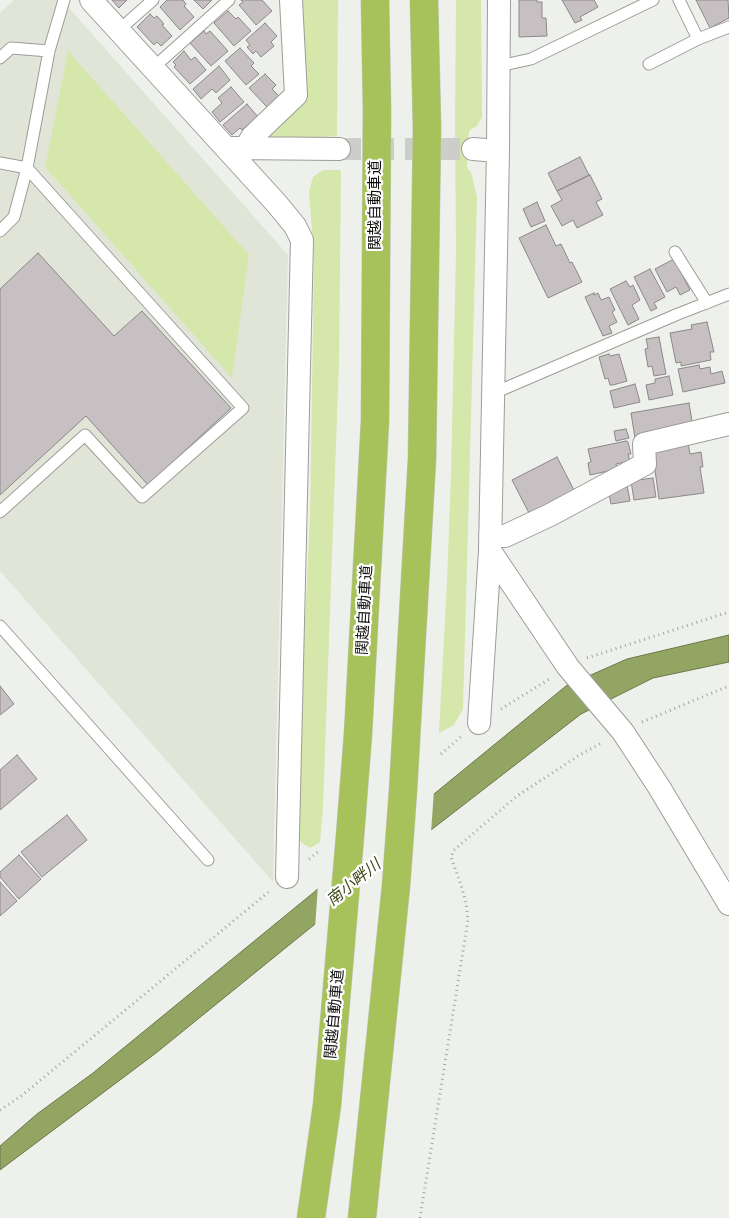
<!DOCTYPE html>
<meta charset="utf-8">
<style>
body{margin:0}
canvas{display:block;background:#eef0eb}
</style>
<canvas width="729" height="1218"></canvas>
<script>
const c = document.querySelector('canvas').getContext('2d');
c.lineJoin = 'round';
function paint(path, color) { c.fillStyle = color; c.fill(path, 'evenodd'); }
const toPath = rows => new Path2D(rows.map(r => 'M' + r).join(''));
function stroke(path, color, width, dash) { c.strokeStyle = color; c.lineWidth = width; c.lineCap = dash ? 'butt' : 'round'; c.setLineDash(dash || []); c.stroke(path); }
function label(font, color, halo, rows, align = 'center') {
  c.font = font + ' Bitter,"Noto Sans JP",serif'; c.lineWidth = 4.5; c.setLineDash([]); c.textBaseline = 'middle'; c.strokeStyle = halo; c.fillStyle = color; for (const [text, x, y, turn = 0] of rows) {
    c.save(); c.translate(x, y); c.rotate((+turn || 0) * Math.PI / 180); c.textAlign = isNaN(turn) ? turn : align; if (halo) c.strokeText(text, 0, 0); c.fillText(text, 0, 0); c.restore();
  }
}
paint(toPath([
 [14,0,62,0,288,255,273,882,0,571,0,13]
]), '#e1e5d8');
paint(toPath([
 [302,0,338,0,337,136,272,140,267,138,300,100],
 [456,0,481,0,482,117,477,126,469,131,467,168,471,172,477,197,463,709,454,725,439,733,447,581,451,474,456,251,455,126],
 [68,51,249,255,232,378,45,167],
 [323,170,341,170,339,361,323,806,320,842,310,848,302,843,295,834,310,516,314,258,309,192,313,177]
]), '#d6e7ab');
const water = toPath([
 [729,635,729,662,653,678,581,714,431,830,156,1053,0,1170,0,1146,37,1114,93,1073,566,686,627,659,729,635]
]);
paint(water, '#93a563');
stroke(water, '#6b784a', 1);
paint(toPath([
 [434,790,431,833,315,928,318,885]
]), '#eef0eb');
const building = toPath([
 [112,0,127,0,119,8,112,0],
 [167,0,183,0,186,4,184,6,194,17,180,30,160,7,167,0],
 [194,0,212,0,203,9,194,0],
 [241,0,262,0,272,11,256,25,239,5,243,2,241,0],
 [519,0,537,0,537,2,542,2,542,18,546,18,547,36,519,37,519,0],
 [562,0,594,0,598,7,580,17,582,20,575,23,562,0],
 [696,0,728,0,729,18,710,28,696,0],
 [228,11,236,19,238,17,251,31,234,46,214,23,228,11],
 [150,14,154,18,157,16,164,24,162,25,172,36,161,46,157,42,154,45,137,27,150,14],
 [265,23,277,36,271,42,274,46,261,57,256,51,253,54,247,47,250,45,246,40,265,23],
 [204,31,206,34,210,31,228,51,211,66,190,43,204,31],
 [240,48,254,63,251,66,259,74,246,85,225,61,240,48],
 [184,51,191,60,195,57,206,70,190,84,174,67,176,65,173,62,184,51],
 [219,66,230,80,216,93,212,89,201,99,193,89,219,66],
 [265,74,276,85,272,89,280,97,268,108,249,88,265,74],
 [231,87,244,102,220,122,212,112,222,103,218,98,231,87],
 [247,104,258,117,242,130,240,128,232,135,223,125,247,104],
 [580,157,589,175,557,191,548,173,580,157],
 [590,175,602,199,596,202,603,215,577,228,573,220,562,226,551,206,562,200,557,191,590,175],
 [537,202,545,221,531,227,523,209,537,202],
 [546,225,556,246,561,244,570,263,572,262,582,282,548,298,519,238,546,225],
 [38,253,114,336,142,311,231,408,148,485,86,416,0,495,0,289,38,253],
 [674,259,690,290,680,295,676,287,667,292,655,269,674,259],
 [650,269,665,297,654,303,657,308,651,311,634,277,650,269],
 [626,281,630,287,633,285,640,300,632,305,639,319,628,325,610,289,626,281],
 [594,293,594,295,598,293,601,300,609,297,615,310,612,312,617,322,609,326,612,333,603,336,585,297,594,293],
 [707,322,714,352,710,352,711,360,681,366,681,362,676,363,670,333,692,329,691,325,707,322],
 [659,337,666,374,654,376,652,366,648,367,645,349,648,348,646,339,659,337],
 [609,354,610,356,619,354,627,381,613,385,610,385,608,378,605,379,599,357,609,354],
 [699,365,700,369,710,367,711,374,722,371,725,383,683,392,678,369,699,365],
 [669,376,673,395,649,400,646,385,655,383,655,379,669,376],
 [635,384,640,402,614,408,610,391,635,384],
 [689,403,693,427,635,438,631,413,689,403],
 [626,429,629,438,616,441,614,431,626,429],
 [626,441,628,442,631,454,628,454,630,461,616,464,617,469,590,475,588,463,591,462,588,449,626,441],
 [688,443,690,454,701,452,703,467,700,467,704,493,659,499,652,449,688,443],
 [557,457,576,494,531,517,512,480,557,457],
 [653,478,656,497,634,500,631,481,653,478],
 [627,485,630,501,611,504,608,488,627,485],
 [0,686,14,704,0,715,0,686],
 [17,755,37,779,0,810,0,770,17,755],
 [67,815,87,840,42,877,21,852,67,815],
 [19,855,41,879,19,899,0,877,0,872,19,855],
 [0,882,17,901,0,916,0,882]
]);
paint(building, '#c6c0c3');
stroke(building, '#8c878a', 1);
stroke(toPath([
 [339,149,473,149]
]), '#cdceca', 22, [22, 11]);
const lane = toPath([
 [679,0,698,39],
 [119,30,153,0],
 [0,58,11,48,49,51],
 [649,64,698,39,729,27],
 [499,66,531,59,653,0],
 [153,68,229,0],
 [0,163,27,168,243,408,142,497,85,435,0,512],
 [0,231,14,217,27,168,49,51,64,0],
 [675,252,707,303],
 [494,393,678,314,729,294],
 [0,626,208,860]
]);
const street = toPath([
 [91,0,277,204,295,226,302,240,287,877],
 [233,148,339,149],
 [245,149,252,137,296,95,291,0],
 [473,149,498,151],
 [490,536,505,536,550,515,645,464,644,444,729,424],
 [490,551,568,667,623,732,659,787,729,904],
 [479,723,490,551,498,151,499,0]
]);
const highway = toPath([
 [311,1218,327,1105,350,836,358,734,375,421,377,110,375,0],
 [362,1218,396,886,403,791,422,459,427,128,424,0]
]);
stroke(lane, '#9c9d98', 13);
stroke(street, '#9c9d98', 24);
stroke(highway, '#cacaca', 29);
stroke(toPath([
 [587,658,729,612],
 [501,709,551,678],
 [642,722,729,686],
 [441,754,463,735],
 [309,859,318,852],
 [0,1110,20,1097,271,890],
 [420,1218,468,920,466,903,462,888,451,857,454,850,517,796,578,756,603,742]
]), '#a3a5a1', 3, [1, 4]);
stroke(lane, '#fff', 11);
stroke(street, '#fff', 22);
stroke(highway, '#a8c25b', 28);
label('15px', '#0f100e', '#fff', [
 ["関越自動車道",376,205,-90],
 ["関越自動車道",365,610,-87],
 ["関越自動車道",335,1014,-85]
]);
label('italic 16px', '#3d4918', '#fff', [
 ["南小畔川",354,883,-39]
]);
</script>
